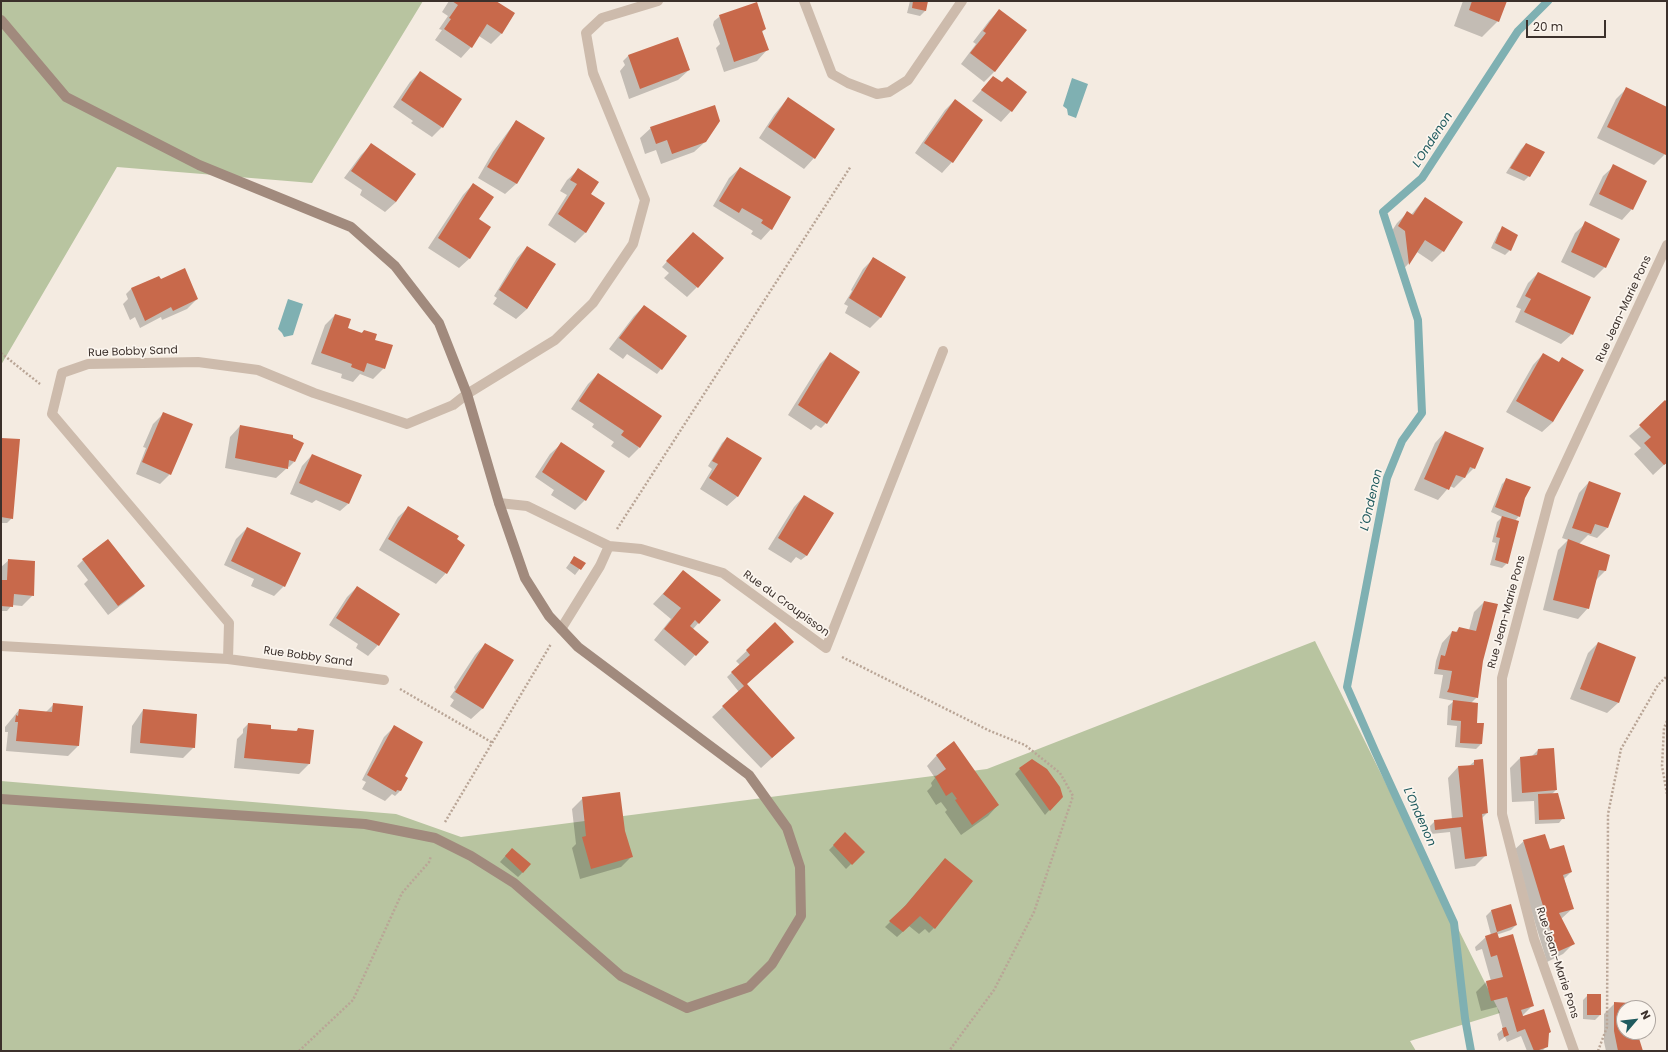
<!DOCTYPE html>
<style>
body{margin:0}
#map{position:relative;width:1668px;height:1052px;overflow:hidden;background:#f4ebe1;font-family:Poppins,sans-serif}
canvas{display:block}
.frame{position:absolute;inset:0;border:2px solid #3b302b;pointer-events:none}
.north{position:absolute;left:1616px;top:1000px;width:40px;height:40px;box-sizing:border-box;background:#fbf5ee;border:1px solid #aea6a0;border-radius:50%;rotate:62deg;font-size:11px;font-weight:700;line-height:16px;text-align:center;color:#3b302b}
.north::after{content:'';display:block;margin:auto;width:14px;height:18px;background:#1f5a5e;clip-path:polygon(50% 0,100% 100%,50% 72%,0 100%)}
.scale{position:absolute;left:1526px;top:20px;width:80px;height:18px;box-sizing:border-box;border:2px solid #3b302b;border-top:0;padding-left:5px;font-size:12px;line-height:14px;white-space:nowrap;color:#3b302b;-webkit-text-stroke:3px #fbf5ee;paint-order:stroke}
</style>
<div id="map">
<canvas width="1668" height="1052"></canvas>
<div class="frame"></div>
<div class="north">N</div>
<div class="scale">20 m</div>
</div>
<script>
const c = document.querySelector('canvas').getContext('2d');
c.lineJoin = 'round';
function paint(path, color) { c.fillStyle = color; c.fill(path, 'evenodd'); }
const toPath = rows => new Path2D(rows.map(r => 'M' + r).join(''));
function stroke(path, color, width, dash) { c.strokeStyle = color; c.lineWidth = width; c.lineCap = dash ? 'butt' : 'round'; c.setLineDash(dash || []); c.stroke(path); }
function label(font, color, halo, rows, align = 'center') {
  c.font = font + ' Poppins,sans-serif'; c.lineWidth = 3.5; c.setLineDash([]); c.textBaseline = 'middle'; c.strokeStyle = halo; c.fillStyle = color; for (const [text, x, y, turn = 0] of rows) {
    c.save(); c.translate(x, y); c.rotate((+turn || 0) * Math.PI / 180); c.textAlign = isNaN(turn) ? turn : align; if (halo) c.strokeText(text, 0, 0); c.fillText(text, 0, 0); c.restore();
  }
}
paint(toPath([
 [1,1,423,1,312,183,117,167,1,365],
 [1315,641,1500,1013,1410,1041,1416,1051,1,1051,1,781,396,814,461,837,987,769]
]), '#b8c4a0');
paint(toPath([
 [1072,78,1088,84,1076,118,1068,115,1067,109,1063,106],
 [288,299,303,304,293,335,284,337,282,333,278,329]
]), '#7fb0b2');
paint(toPath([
 [449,1,494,1,514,14,501,34,491,44,479,36,471,47,461,58,435,40,442,30,439,29,448,16,442,12],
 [910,1,927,1,925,11,920,16,907,13],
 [1463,1,1506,1,1498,21,1482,37,1454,26],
 [999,10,1025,30,994,72,984,82,961,64,976,44,973,42,989,21],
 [723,14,765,29,761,33,767,50,757,61,724,72,716,48,720,44,713,25,714,21],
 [677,38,689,70,678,80,629,99,620,71,625,65,623,61,628,56],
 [420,72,442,127,432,137,411,123,413,121,393,107,410,82],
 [993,77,1011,111,1001,122,972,101],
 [1626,89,1667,108,1667,150,1665,154,1654,165,1597,138,1616,99],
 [788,98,814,158,804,169,759,138,774,115],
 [955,100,952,162,942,173,915,153,945,110],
 [516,121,544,138,516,184,505,194,478,178,493,152],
 [651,128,705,142,694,152,661,164,656,150,645,154,640,138],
 [372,144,396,202,385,212,360,195,362,190,344,178,361,155],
 [1526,144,1529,176,1524,181,1506,173,1521,149],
 [1614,166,1632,209,1622,220,1589,205,1603,176],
 [740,168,771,229,761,240,751,234,753,231,713,206,729,178],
 [578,170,590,194,604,203,585,233,575,243,548,225,567,195,560,191,567,180],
 [473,184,478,220,470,258,459,268,428,248,463,195],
 [1425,198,1461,223,1443,251,1432,262,1417,252,1408,264,1399,274,1395,242,1388,237,1397,223,1407,213,1411,215],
 [1586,223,1605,267,1594,278,1561,262,1575,233],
 [1503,228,1510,250,1505,255,1491,248,1498,233],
 [693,233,697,287,687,297,664,278,669,273,662,267],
 [527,247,555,264,527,309,516,319,493,304,497,298,494,296,517,258],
 [874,258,905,277,880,318,870,328,845,313,848,306,844,304,852,291,851,290,863,269],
 [1538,273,1572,334,1561,344,1515,322,1521,309,1516,307,1528,283],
 [159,277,160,280,197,299,187,309,162,320,161,317,140,328,135,317,130,320,123,304,128,299,126,294,131,289],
 [644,306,661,369,657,374,627,354,623,359,609,349,634,316],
 [335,315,347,328,361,333,364,331,373,340,384,368,373,379,360,374,353,382,341,378,342,374,311,364,325,325],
 [830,354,826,423,821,428,816,425,811,430,788,415,820,364],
 [1543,354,1558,363,1562,358,1553,422,1542,432,1506,412,1533,365],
 [598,374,639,448,629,458,611,446,614,442,592,427,594,424,571,409,588,384],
 [1667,404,1667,462,1653,475,1634,454,1641,448,1629,436],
 [163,414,170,474,160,484,136,474,146,448,143,447,153,424],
 [240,426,294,462,289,467,287,466,287,468,276,478,225,468,230,437],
 [1445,432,1474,468,1454,488,1450,486,1438,500,1414,490,1435,443],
 [727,438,738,496,727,506,700,489,712,469,708,466,722,443],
 [1,439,12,518,7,523,1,523],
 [561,444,585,500,575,510,551,495,554,490,535,477,550,454],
 [312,455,348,504,340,511,316,500,312,503,290,494,302,466],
 [1507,479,1524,498,1519,516,1515,521,1507,563,1502,568,1490,565,1496,543,1492,542,1497,522,1502,517,1491,512,1502,484],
 [1589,482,1607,528,1597,538,1588,535,1579,544,1609,556,1605,571,1595,581,1588,608,1578,619,1543,610,1558,550,1568,540,1562,538,1579,493],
 [804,496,832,514,806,556,801,560,796,557,791,563,768,549,794,507],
 [409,507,446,573,436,584,379,550,398,517],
 [247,528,284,586,274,596,251,586,254,579,224,565,236,539],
 [574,557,584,563,575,575,566,568],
 [9,560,33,595,22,606,12,605,7,611,1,611,1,567],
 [83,560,144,586,133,596,108,615,84,584,88,580,77,566],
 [684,571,719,600,693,629,695,655,685,666,654,640,671,619,653,604],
 [357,587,378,645,368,656,356,648,358,644,329,625,347,597],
 [1484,602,1482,661,1477,697,1471,703,1481,744,1476,749,1455,747,1457,726,1447,725,1448,706,1454,701,1439,698,1443,675,1434,674,1436,661,1442,643,1452,632,1455,633,1459,628,1469,630,1474,612],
 [775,624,746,684,794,738,761,768,712,717,739,692,727,677,740,665,736,661],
 [1598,643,1618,703,1607,713,1570,699,1588,653],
 [485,644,512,661,482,709,471,719,450,706,454,700,450,697,455,690,454,687,475,655],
 [54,704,78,746,68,756,6,751,8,732,5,732,5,727,19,710,46,712],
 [143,710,194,747,183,758,130,753,132,726],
 [248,724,269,730,295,732,298,729,310,763,299,774,234,768,237,739,243,733,243,729],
 [394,727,403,777,400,791,395,796,392,794,385,801,362,789,366,782,362,780,384,737],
 [1538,750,1556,790,1552,794,1563,818,1559,823,1535,824,1534,801,1512,802,1510,768,1520,758,1531,757],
 [937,755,998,805,988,816,961,835,945,812,947,810,941,802,936,805,927,791,932,786,931,783,935,778,927,766],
 [1475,761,1487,813,1481,819,1486,855,1475,866,1455,869,1450,832,1431,834,1430,826,1435,821,1452,819,1448,778,1458,767,1469,766],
 [1020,769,1062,796,1045,815,1015,774],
 [583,798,624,831,631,857,621,867,580,879,572,848,576,844,572,809],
 [845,834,863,852,846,869,829,850],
 [1524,841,1549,850,1571,872,1564,879,1573,908,1561,919,1573,944,1563,954,1547,962,1513,851],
 [507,854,523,872,518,877,500,862],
 [945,859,934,928,929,933,925,929,919,934,909,926,897,937,885,927,898,914],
 [1510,905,1516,925,1511,930,1496,935,1532,1006,1522,1016,1550,1032,1548,1034,1547,1046,1542,1051,1527,1051,1521,1036,1507,1042,1505,1037,1499,1041,1497,1034,1503,1029,1497,1007,1481,1011,1476,992,1486,982,1491,981,1482,949,1476,951,1475,947,1486,937,1491,935,1486,916,1491,911],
 [1588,995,1600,1015,1595,1020,1583,1019,1583,1000],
 [1615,1003,1629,1008,1624,1008,1624,1032,1636,1032,1642,1051,1606,1051,1604,1042,1604,1014]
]), '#0003');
stroke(toPath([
 [1471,1051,1465,1018,1454,923,1375,751,1347,687,1387,478,1402,441,1422,413,1418,320,1383,212,1422,178,1518,31,1548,1]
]), '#7fb0b2', 8);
paint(toPath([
 [452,1,496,1,515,13,502,34,487,24,472,48,444,29,451,19,449,18,458,5],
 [913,1,928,1,926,11,912,8],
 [1472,1,1507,1,1499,22,1469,10],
 [757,2,766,29,762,31,769,50,734,62,719,15],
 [999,9,1027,30,995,72,970,53,986,33,983,31],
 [678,37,690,70,640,89,628,55],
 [420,71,462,99,443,128,401,100],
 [993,76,1002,82,1007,77,1027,92,1012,112,981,90],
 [1626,87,1667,107,1667,152,1666,155,1607,127],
 [788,97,835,129,815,159,768,127],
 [955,99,983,120,953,163,924,143],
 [715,105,720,121,706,142,672,154,667,140,656,144,650,127],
 [516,120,545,138,517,184,487,167],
 [371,143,416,174,396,202,351,171],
 [1526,143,1545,152,1530,177,1510,168],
 [1613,164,1647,181,1633,210,1599,194],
 [740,167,791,197,772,230,761,223,763,220,742,208,739,213,719,201],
 [578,168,599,182,591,194,605,203,586,233,558,214,577,184,570,180],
 [473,183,494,197,479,219,491,227,470,259,438,238],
 [1425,197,1463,222,1444,252,1425,240,1409,265,1405,231,1398,226,1407,211,1413,215],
 [1585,221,1620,239,1606,268,1571,252],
 [1502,226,1518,235,1511,251,1495,243],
 [693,232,724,258,698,288,666,261],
 [527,246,556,264,527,309,499,290],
 [873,257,906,277,881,318,849,298],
 [185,268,198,299,173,311,171,307,145,321,131,288,159,276,161,279],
 [1538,272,1591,297,1573,335,1524,312,1531,299,1525,296],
 [644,305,687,336,662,370,619,338],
 [335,314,351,319,348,328,362,333,364,330,377,334,375,340,393,345,385,369,367,363,364,372,351,367,352,364,321,353],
 [830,352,860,372,827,424,798,405],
 [1543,353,1559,362,1562,357,1584,370,1553,422,1516,401],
 [598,373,662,416,640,448,621,435,624,431,579,401],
 [1665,400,1667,402,1667,463,1664,465,1644,443,1651,437,1639,425],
 [163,412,193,424,171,475,142,462],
 [240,425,293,435,293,438,304,443,295,462,289,460,288,469,235,458],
 [1445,431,1484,448,1475,469,1470,467,1465,478,1456,475,1449,490,1424,479],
 [727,437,762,458,738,497,709,478,718,464,712,461],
 [1,438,20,439,13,519,1,517],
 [561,442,605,471,586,501,542,472],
 [312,454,362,475,349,504,299,483],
 [1506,478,1531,487,1525,498,1520,517,1495,507],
 [1589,481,1621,493,1608,528,1595,524,1591,534,1572,528],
 [804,495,834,513,807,556,778,538],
 [408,506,459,536,457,539,465,545,447,574,388,539],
 [1502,516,1519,521,1508,564,1495,560,1500,538,1496,537],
 [247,527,301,553,285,587,231,561],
 [108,539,145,586,118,606,82,559],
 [1568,539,1610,555,1606,571,1599,570,1589,609,1553,600],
 [574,556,586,563,581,570,570,563],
 [8,559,35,561,34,596,14,594,13,607,1,606,1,580,7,580],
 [683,570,721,600,699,624,695,620,690,626,709,642,696,656,664,629,681,608,663,594],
 [357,586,400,614,379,646,336,618],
 [1484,601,1498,604,1483,661,1478,698,1447,692,1449,688,1452,671,1438,669,1441,655,1445,656,1452,631,1457,632,1459,627,1476,631],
 [775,622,794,642,747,684,795,738,772,758,722,706,744,686,731,672,750,655,746,650],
 [1598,642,1636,657,1619,703,1580,689],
 [485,643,514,660,483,709,455,692],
 [1453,700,1478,703,1477,723,1484,723,1482,744,1460,743,1461,721,1451,720],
 [53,703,83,706,79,746,16,741,18,722,15,722,16,715,18,716,19,709,52,712],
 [143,709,197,714,195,748,140,743],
 [248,723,271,725,271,729,297,731,298,728,314,730,310,764,244,758],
 [394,725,423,742,405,776,408,778,401,791,397,790,396,792,367,775],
 [954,741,999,805,972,825,955,800,957,799,952,792,946,796,935,777,946,769,936,755],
 [1554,748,1557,790,1522,793,1520,757,1537,755,1538,749],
 [1032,759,1047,769,1060,787,1063,797,1050,811,1019,768],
 [1483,759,1488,813,1482,814,1487,856,1465,859,1461,827,1435,830,1434,820,1463,817,1458,766,1474,765,1474,760],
 [620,792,625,831,633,857,591,869,582,837,586,836,582,797],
 [1558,793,1565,819,1539,820,1538,794],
 [845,832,865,852,852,865,833,845],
 [1545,834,1550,849,1564,845,1572,872,1563,875,1574,909,1559,913,1575,944,1557,952,1523,840],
 [512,848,531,864,523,873,505,856],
 [945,858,973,881,935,929,920,916,903,932,889,921,906,905],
 [1511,904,1517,925,1497,932,1499,938,1513,934,1534,1006,1521,1010,1523,1016,1544,1009,1551,1032,1549,1033,1548,1047,1536,1051,1534,1051,1525,1029,1517,1032,1507,997,1491,1001,1486,981,1503,977,1497,955,1491,957,1485,936,1497,932,1491,910],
 [1587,994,1601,994,1601,1015,1587,1015],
 [1614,1002,1630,1003,1630,1008,1624,1008,1624,1032,1637,1032,1643,1051,1618,1051,1614,1031],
 [1506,1027,1509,1035,1504,1037,1502,1028]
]), '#c8694b');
stroke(toPath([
 [1,353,40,384],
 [617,529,851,166],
 [842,657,990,731,1025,745,1060,773,1073,796,1034,912,994,990,949,1051],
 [400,689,493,743],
 [1667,721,1664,728,1662,766,1667,794],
 [445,822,551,644],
 [299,1051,353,1000,402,893,429,862,431,856],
 [1598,1051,1607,1027,1608,814,1621,749,1658,685,1667,676]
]), '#b9a596', 2.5, [2, 2]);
stroke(toPath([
 [804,1,832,74,848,83,877,94,889,92,908,80,962,1],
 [499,503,527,506,609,546,641,549,723,573,826,648,943,351],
 [561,629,600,566,609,546],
 [1,646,228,659,384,680],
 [228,659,229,623,52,414,62,373,88,364,198,362,258,370,314,393,407,424,453,405,467,394,555,340,593,303,633,244,645,200,593,73,586,33,602,18,658,1],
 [1574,1051,1534,939,1502,814,1502,678,1550,496,1667,245]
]), '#cdbbac', 10);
stroke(toPath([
 [1,20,66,97,199,165,351,227,395,266,439,323,467,394,499,503,525,578,549,616,578,647,749,775,787,828,800,867,801,916,772,964,749,987,687,1008,621,976,514,883,471,856,435,838,365,824,1,799]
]), '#a18a7d', 10);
label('11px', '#3b302b', '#fbf5ee', [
 ["Rue Jean-Marie Pons",1624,309,-65],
 ["Rue Bobby Sand",133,352,-2],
 ["Rue du Croupisson",786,604,36],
 ["Rue Jean-Marie Pons",1507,612,-75],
 ["Rue Bobby Sand",308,657,8],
 ["Rue Jean-Marie Pons",1557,963,72]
]);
label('italic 12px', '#1f5a5e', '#fbf5ee', [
 ["L'Ondenon",1433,140,-57],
 ["L'Ondenon",1372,500,-77],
 ["L'Ondenon",1419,817,66]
]);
</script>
